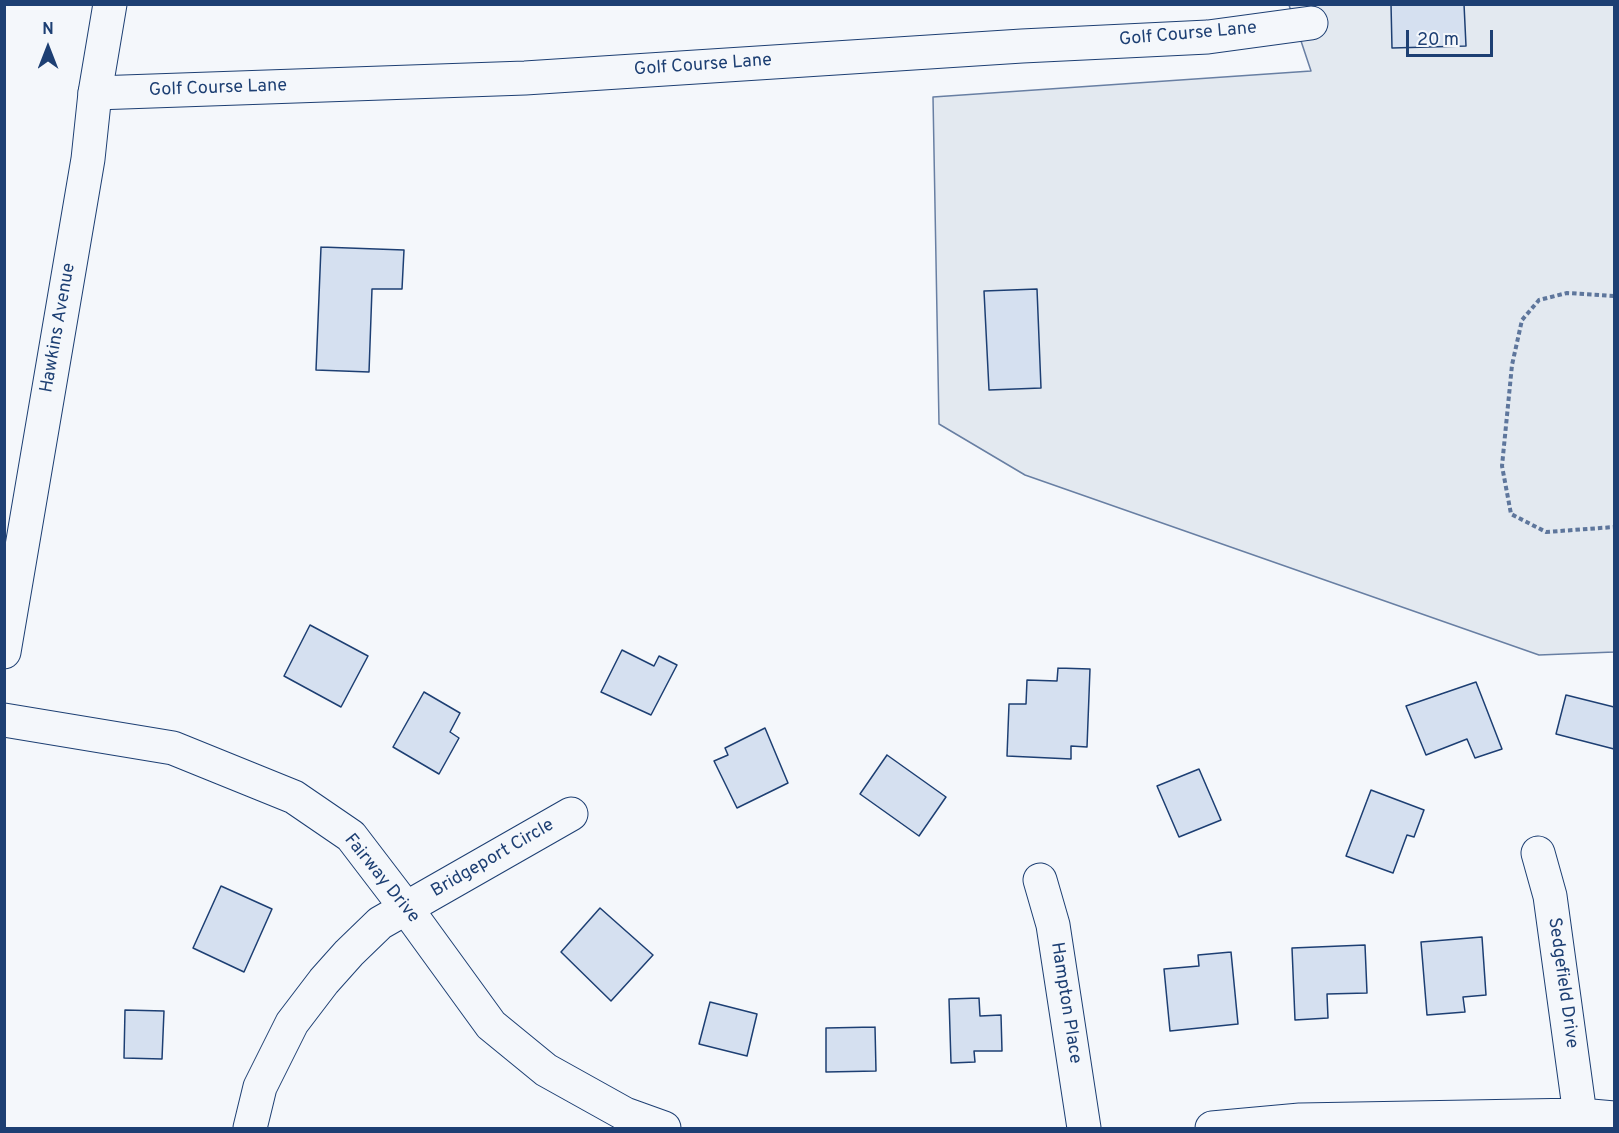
<!DOCTYPE html>
<style>
body{margin:0}
#map{position:relative;width:1619px;height:1133px;overflow:hidden;background:#f4f7fb;font-family:Overpass,sans-serif}
canvas{display:block}
.frame{position:absolute;inset:0;border:6px solid #1d3f73;pointer-events:none}
.north{position:absolute;left:18px;top:18px;width:60px;height:60px;-webkit-text-stroke:4px #f4f7fb;paint-order:stroke;rotate:0deg;font-size:16px;font-weight:700;line-height:24px;text-align:center;color:#1d3f73}
.north::after{content:'';display:block;margin:auto;width:21px;height:27px;background:#1d3f73;clip-path:polygon(50% 0,100% 100%,50% 72%,0 100%)}
.scale{position:absolute;left:1406px;top:30px;width:87px;height:27px;box-sizing:border-box;border:3px solid #1d3f73;border-top:0;padding-left:8px;font-size:18px;line-height:21px;white-space:nowrap;color:#1d3f73;-webkit-text-stroke:4px #f4f7fb;paint-order:stroke}
</style>
<div id="map">
<canvas width="1619" height="1133"></canvas>
<div class="frame"></div>
<div class="north">N</div>
<div class="scale">20 m</div>
</div>
<script>
const c = document.querySelector('canvas').getContext('2d');
c.lineJoin = 'round';
function paint(path, color) { c.fillStyle = color; c.fill(path, 'evenodd'); }
const toPath = rows => new Path2D(rows.map(r => 'M' + r).join(''));
function stroke(path, color, width, dash) { c.strokeStyle = color; c.lineWidth = width; c.lineCap = dash ? 'butt' : 'round'; c.setLineDash(dash || []); c.stroke(path); }
function label(font, color, halo, rows, align = 'center') {
  c.font = font + ' Overpass,sans-serif'; c.lineWidth = 4.5; c.setLineDash([]); c.textBaseline = 'middle'; c.strokeStyle = halo; c.fillStyle = color; for (const [text, x, y, turn = 0] of rows) {
    c.save(); c.translate(x, y); c.rotate((+turn || 0) * Math.PI / 180); c.textAlign = isNaN(turn) ? turn : align; if (halo) c.strokeText(text, 0, 0); c.fillText(text, 0, 0); c.restore();
  }
}
const green = toPath([
 [1289,5,1614,5,1614,652,1539,655,1025,475,939,424,933,97,1311,71,1289,5]
]);
paint(green, '#e3e9f0');
stroke(green, '#687fa3', 1.5);
const building = toPath([
 [1391,4,1464,4,1466,46,1392,48,1391,4],
 [321,247,404,250,402,289,372,289,369,372,316,370,321,247],
 [1037,289,1041,388,989,390,984,291,1037,289],
 [310,625,368,656,341,707,284,676,310,625],
 [622,650,654,666,659,656,677,665,651,715,601,692,622,650],
 [1058,668,1090,669,1087,747,1071,746,1071,759,1007,756,1009,704,1026,704,1027,680,1057,681,1058,668],
 [1476,682,1502,749,1475,758,1467,739,1426,755,1406,706,1476,682],
 [424,692,460,713,450,732,459,738,439,774,393,747,424,692],
 [1566,695,1614,707,1614,749,1556,734,1566,695],
 [765,728,788,783,737,808,714,761,728,755,725,748,765,728],
 [887,755,946,797,919,836,860,794,887,755],
 [1199,769,1221,820,1179,837,1157,786,1199,769],
 [1371,790,1424,810,1414,837,1407,835,1393,873,1346,856,1371,790],
 [221,886,272,909,244,972,193,948,221,886],
 [600,908,653,955,611,1001,561,952,600,908],
 [1482,937,1486,995,1463,997,1465,1012,1427,1015,1421,942,1482,937],
 [1365,945,1367,993,1327,994,1328,1018,1295,1020,1292,948,1365,945],
 [1231,952,1238,1024,1170,1031,1164,969,1199,966,1198,955,1231,952],
 [979,998,980,1016,1001,1015,1002,1051,974,1051,975,1062,951,1063,949,999,979,998],
 [710,1002,757,1014,747,1056,699,1044,710,1002],
 [125,1010,164,1011,162,1059,124,1058,125,1010],
 [875,1027,876,1071,826,1072,826,1028,875,1027]
]);
paint(building, '#d5e0f0');
stroke(building, '#1d3f73', 1.5);
const minor = toPath([
 [95,93,525,78,1022,46,1208,37,1311,23],
 [4,720,173,748,294,797,351,836,406,908,491,1025,546,1070,625,1114,664,1128],
 [1538,853,1550,896,1580,1115],
 [1040,880,1053,925,1084,1128],
 [250,1128,260,1087,292,1023,324,981,349,953,380,923,571,814],
 [1212,1128,1300,1120,1580,1115,1614,1118]
]);
const major = toPath([
 [4,652,88,159,95,93,110,4]
]);
stroke(minor, '#1d3f73', 35);
stroke(major, '#1d3f73', 35);
stroke(toPath([
 [1614,296,1567,293,1539,300,1522,320,1512,365,1502,466,1511,514,1546,532,1614,527]
]), '#5e769c', 4, [4.5, 3]);
stroke(minor, '#f4f7fb', 33);
stroke(major, '#f4f7fb', 33);
label('18px', '#1d3f73', '#f4f7fb', [
 ["Golf Course Lane",1188,35,-5],
 ["Golf Course Lane",703,66,-4],
 ["Golf Course Lane",218,89,-2],
 ["Hawkins Avenue",59,328,-80],
 ["Bridgeport Circle",493,859,-30],
 ["Fairway Drive",381,879,51],
 ["Sedgefield Drive",1562,983,82],
 ["Hampton Place",1065,1003,81]
]);
</script>
